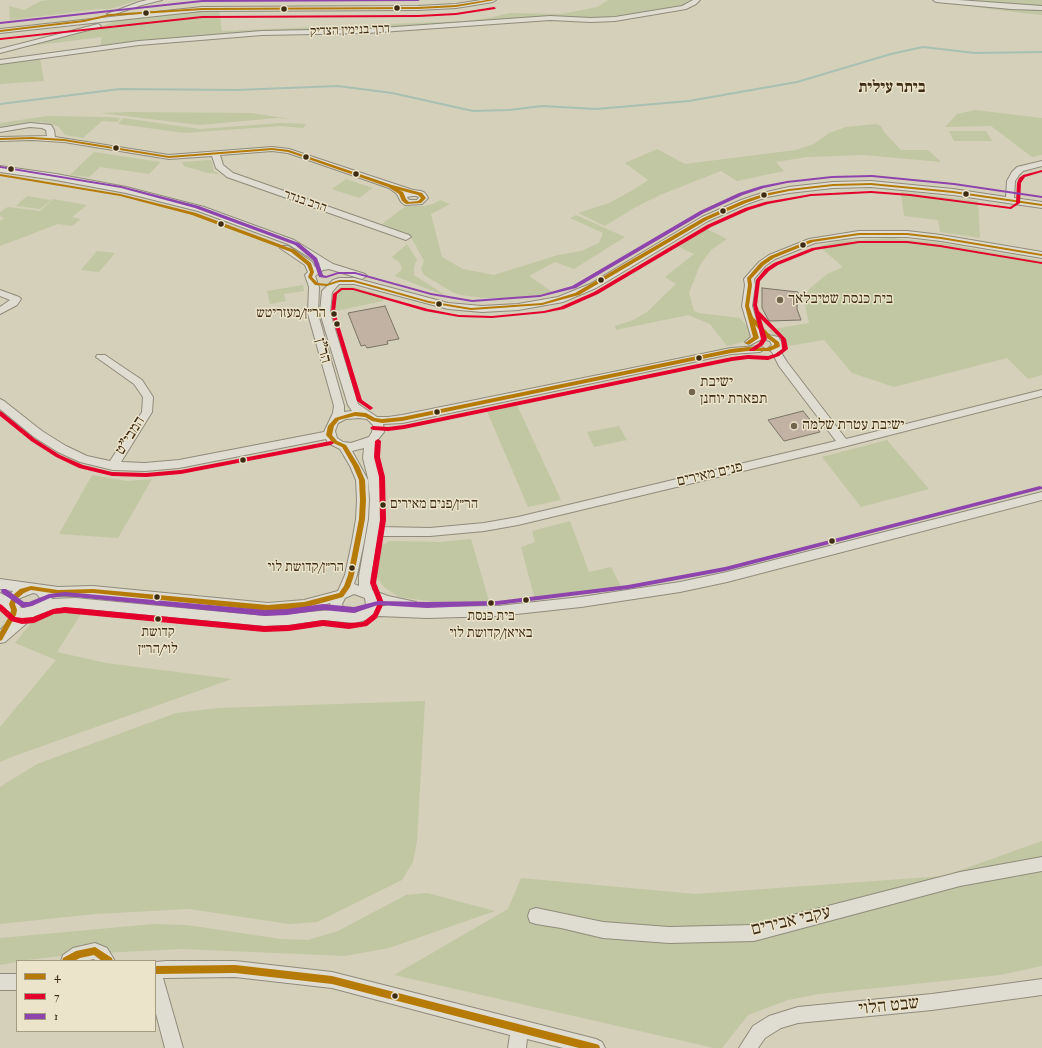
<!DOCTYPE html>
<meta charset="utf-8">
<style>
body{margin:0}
#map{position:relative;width:1042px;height:1048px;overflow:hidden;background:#d5d0ba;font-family:"IM FELL Double Pica",serif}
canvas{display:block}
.legend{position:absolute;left:16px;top:960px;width:140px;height:72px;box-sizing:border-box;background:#ece4ca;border:1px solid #a69a81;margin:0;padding:5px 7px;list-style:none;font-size:12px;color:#3d2b14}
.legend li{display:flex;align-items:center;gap:8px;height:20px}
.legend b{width:20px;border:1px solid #a69a81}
</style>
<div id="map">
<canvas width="1042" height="1048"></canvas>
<ul class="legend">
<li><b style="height:5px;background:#b67b07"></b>4</li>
<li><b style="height:5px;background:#e4002b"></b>7</li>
<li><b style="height:5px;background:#8e44ad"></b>1</li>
</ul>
</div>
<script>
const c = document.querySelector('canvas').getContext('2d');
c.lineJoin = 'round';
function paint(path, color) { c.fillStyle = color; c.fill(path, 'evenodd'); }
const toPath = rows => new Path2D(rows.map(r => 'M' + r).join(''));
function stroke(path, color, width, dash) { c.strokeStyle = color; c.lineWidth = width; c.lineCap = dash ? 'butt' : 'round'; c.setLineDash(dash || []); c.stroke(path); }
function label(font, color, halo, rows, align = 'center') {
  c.font = font + ' "IM FELL Double Pica","Frank Ruhl Libre",serif'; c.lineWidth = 3; c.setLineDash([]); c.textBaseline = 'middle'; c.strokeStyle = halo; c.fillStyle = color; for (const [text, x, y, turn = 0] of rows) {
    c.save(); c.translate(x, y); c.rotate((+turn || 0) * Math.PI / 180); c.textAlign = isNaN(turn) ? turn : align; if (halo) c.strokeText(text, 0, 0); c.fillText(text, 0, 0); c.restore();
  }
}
paint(toPath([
 [48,0,139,0,110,9,99,9,10,20,9,6,24,10,41,1],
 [608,0,691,0,684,6,675,8,604,18,549,16,362,29,266,31,100,46,102,37,22,47,100,27,118,20,193,12,219,10,222,31,464,21,488,18,510,13,561,14,597,7],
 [952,0,1042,0,1042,6],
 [946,3,1042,10,1042,15,1021,13],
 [40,58,44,81,0,84,0,64],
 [975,110,1042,118,1042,155,1032,157,991,126,945,127,957,114],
 [130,112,251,113,292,119,277,118,200,125,100,113],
 [47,116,107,117,120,118,118,122,102,121,83,138,65,135,58,126,41,122,0,127,0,123],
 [123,118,200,129,281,123,306,124,303,128,280,126,185,133,118,124],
 [876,124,881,126,884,132,901,150,928,150,941,162,864,155,807,157,776,162,784,171,737,181,721,171,660,195,634,208,605,226,578,213,609,203,633,190,648,180,625,163,657,149,685,164,796,150,814,144,829,133,846,127],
 [949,131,986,131,992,141,954,141],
 [94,152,161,162,149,174,100,167,89,177,70,175],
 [209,160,212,161,214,171,219,174,208,173,184,166,182,162],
 [346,179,373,188,359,198,332,189],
 [901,192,978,201,980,238,940,232,938,220,904,216],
 [27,196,51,200,40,209,16,206],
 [53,199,87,205,72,217,81,219,72,226,58,224,0,246,0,221,4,218,0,216,0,212,8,207,40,211],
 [440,200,450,204,431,214,442,257,463,269,494,275,558,255,581,251,599,243,603,233,570,218,576,215,625,237,574,269,555,262,529,276,554,293,536,296,512,298,483,298,461,295,452,292,424,275,421,269,424,261,410,235,382,224,406,206,425,206,433,204],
 [705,228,727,239,711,250,700,265,689,293,694,311,699,313,740,318,750,330,751,334,749,338,743,342,727,346,710,324,688,315,616,330,615,326,633,320,647,312,676,284,665,277,694,254,677,246],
 [891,238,942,243,1042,261,1042,375,1028,379,1007,358,894,387,852,373,824,340,782,347,780,339,768,330,809,323,805,305,806,296,809,289,827,274,843,267,819,246,840,241],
 [407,244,417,260,414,266,414,275,448,297,395,276,402,269,400,263,392,257],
 [97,251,115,253,99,272,81,270],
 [303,285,304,291,284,294,286,301,270,304,267,291],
 [345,286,351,286,384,296,383,301,336,311,333,294,340,287],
 [516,403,561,500,528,507,486,409],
 [619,426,627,440,594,447,587,432],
 [887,440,929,489,861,507,822,457],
 [92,475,127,481,152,479,118,538,59,534],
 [570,521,589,572,611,567,622,588,535,600,521,547,535,542,532,531],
 [471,539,489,601,471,605,456,605,399,597,384,587,377,577,378,553,382,545,390,541,440,542],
 [51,610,81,614,57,652,106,663,232,679,14,756,0,762,0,727,56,660,15,643,38,614],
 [425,701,417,841,413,862,402,880,317,922,289,924,189,909,95,914,0,924,0,787,37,764,176,713,219,708],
 [1042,841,1042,966,1000,975,819,994,788,1000,748,1015,722,1048,714,1048,394,975,508,909,521,878,695,894,944,876],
 [427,893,495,911,389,948,345,956,182,949,80,954,17,961,17,962,0,965,0,938,153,924,187,925,281,939,308,940,338,931,406,895]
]), '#c0c7a2');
stroke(toPath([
 [0,104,120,89,236,90,338,86,392,93,473,111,509,110,542,106,596,109,689,101,797,82,891,54,923,47,975,53,1042,52]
]), '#a8c0b2', 2);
const building = toPath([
 [762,288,798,292,797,309,801,320,769,321,762,308,762,288],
 [385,306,399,339,387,341,388,344,367,348,365,345,361,346,348,313,385,306],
 [803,411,820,432,784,441,768,420,803,411]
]);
paint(building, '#c2b2a3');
stroke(building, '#7a7466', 1);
const minor = toPath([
 [147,0,162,0,142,5,112,15,107,14,139,2,147,0],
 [481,0,496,0,493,2,456,8,418,10,202,11,0,33,0,29,202,7,418,6,456,4,481,0],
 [693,0,700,0,696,4,686,9,615,21,591,22,550,20,367,33,262,35,139,45,0,64,0,60,139,41,262,31,367,29,550,16,591,18,615,17,682,6,693,0],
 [933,0,958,0,1042,6,1042,10,1011,9,936,2,933,0],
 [98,24,101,26,100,27,0,53,0,49,98,24],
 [30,123,51,125,54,130,55,137,169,155,272,147,289,149,413,190,421,191,425,193,428,198,422,204,405,205,401,202,397,194,389,188,288,153,272,151,220,155,223,165,233,173,409,235,411,237,406,240,227,177,216,168,212,156,169,159,64,142,32,140,0,141,0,137,47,136,46,130,42,128,30,127,0,132,0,128,30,123],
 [412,196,416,196,419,197,417,200,410,200,408,199,407,197,412,196],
 [1042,161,1042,166,1023,171,1019,175,1015,181,1014,198,1042,202,1042,208,953,195,871,187,833,188,789,193,767,197,747,204,708,221,596,288,563,302,518,310,482,312,448,309,354,284,339,284,332,292,330,313,358,404,377,417,388,417,402,415,731,348,760,346,765,349,760,352,731,354,402,423,383,424,384,432,375,443,375,458,380,478,382,499,380,527,430,528,484,523,518,517,836,441,779,366,772,352,767,349,772,345,770,341,762,339,750,345,745,342,751,337,742,306,745,285,744,279,759,262,769,255,809,239,859,231,907,231,941,235,1042,252,1042,258,941,241,907,237,859,237,815,243,775,259,765,266,754,279,755,285,752,306,760,333,778,337,782,343,782,354,787,362,846,439,1042,390,1042,396,843,447,518,525,484,531,430,536,378,536,371,576,372,590,388,596,416,602,417,607,498,606,581,597,680,582,727,572,1042,492,1042,500,727,582,680,592,581,607,498,616,427,618,379,616,355,623,323,620,288,625,265,626,75,608,57,608,35,616,5,642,0,643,0,630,15,616,0,605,0,593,8,597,13,591,0,589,0,579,58,587,93,586,268,603,304,600,338,591,345,575,352,542,356,519,357,500,356,480,350,466,340,449,328,443,326,439,179,468,145,471,113,470,80,462,58,452,34,437,0,409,0,399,4,401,42,431,66,446,87,456,110,461,142,412,143,397,134,384,96,357,97,355,105,355,142,380,153,397,152,412,121,462,145,463,179,460,324,432,333,413,334,406,308,314,309,287,305,275,308,272,305,265,280,248,282,246,288,246,312,262,315,267,320,264,288,244,198,211,126,193,56,180,0,172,0,166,56,174,126,187,204,207,294,240,333,264,365,274,367,276,362,279,329,269,323,270,315,276,319,287,318,314,344,406,344,412,352,411,348,405,320,313,322,291,333,280,339,278,354,278,448,303,482,306,518,304,558,297,590,284,702,217,741,200,762,193,789,187,833,182,871,181,953,189,1006,197,1007,181,1012,172,1017,167,1042,161],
 [359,418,367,419,373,425,372,432,369,437,351,443,343,442,337,438,335,431,338,423,346,419,359,418],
 [364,448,363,458,368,478,370,499,369,519,359,576,359,586,354,584,357,575,364,542,368,519,369,500,368,480,352,451,364,448],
 [33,593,37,594,40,598,34,605,21,608,18,602,20,598,33,593],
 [354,594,365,598,366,605,361,610,355,613,347,611,344,610,342,604,345,598,354,594],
 [51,596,93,596,268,613,304,610,330,603,332,610,265,616,75,598,52,599,51,596],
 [379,603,388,606,390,606,379,606,379,603],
 [0,290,19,297,21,299,17,305,0,314,0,307,10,300,0,296,0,290],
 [1042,857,1042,871,960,886,754,941,669,943,603,938,561,928,536,924,530,922,528,916,530,910,536,908,603,922,669,927,754,925,960,872,1042,857],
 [95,943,107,948,115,961,96,961,94,959,85,961,61,961,63,955,73,948,95,943],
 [166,961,235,961,332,972,596,1039,602,1042,605,1048,563,1048,527,1039,526,1048,508,1048,510,1035,332,988,235,977,163,978,183,1048,165,1048,155,1010,155,962,166,961],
 [0,974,17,974,17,990,0,990,0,974],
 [1042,979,1042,995,932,1010,798,1023,781,1028,765,1038,758,1048,739,1048,753,1026,769,1016,798,1007,932,994,1042,979]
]);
stroke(minor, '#908b7b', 2);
paint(minor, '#dfdcd1');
paint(toPath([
 [487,0,495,0,456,7,418,9,202,10,110,16,84,22,0,32,0,30,84,20,110,14,202,8,418,7,456,5,487,0],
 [32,137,64,139,169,156,272,148,289,150,392,185,422,193,426,198,421,203,406,204,402,201,399,194,388,187,288,152,272,150,169,158,64,141,32,139,0,140,0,138,32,137],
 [399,190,418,195,421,198,418,201,409,202,406,199,403,192,399,190],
 [0,174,120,194,196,213,295,250,311,263,314,272,312,277,318,283,327,284,339,280,354,280,429,301,471,308,542,303,575,293,703,218,742,201,763,194,789,189,833,184,871,183,953,191,1042,204,1042,206,953,193,871,185,833,186,789,191,766,196,746,203,707,220,579,295,542,305,471,310,429,303,354,282,339,282,327,286,315,285,308,277,310,272,307,265,291,252,192,215,120,196,0,176,0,174],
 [859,233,907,233,941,237,1042,254,1042,256,941,239,907,235,859,235,813,242,774,258,764,265,751,279,752,285,749,306,753,317,771,336,779,342,780,346,779,347,770,351,748,351,731,353,402,421,382,423,372,421,365,417,355,416,339,420,334,426,332,435,337,441,346,445,359,466,365,480,366,500,365,519,354,575,350,587,343,597,304,608,268,611,93,593,58,594,31,590,24,593,18,598,15,604,17,610,16,615,2,640,0,641,0,632,10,615,11,610,9,604,13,595,20,589,31,586,58,590,93,589,268,605,304,602,339,593,344,586,348,575,359,519,360,500,359,480,353,466,342,447,333,443,326,435,328,426,335,418,355,412,366,413,375,418,382,419,402,417,731,349,748,347,767,348,774,345,774,343,767,338,755,325,759,338,750,344,746,344,745,343,753,337,745,306,748,285,747,278,760,263,770,256,810,240,859,233],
 [95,947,112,958,113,961,102,961,94,955,80,958,74,961,62,961,63,958,76,951,95,947],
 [235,965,332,976,596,1044,599,1045,600,1048,579,1048,332,984,235,973,155,974,155,966,235,965]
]), '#b67b07');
paint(toPath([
 [494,7,496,8,495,9,456,15,418,17,202,18,0,40,0,38,1,38,202,16,418,15,456,13,494,7],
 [1042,170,1042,172,1025,177,1021,183,1020,203,1011,209,910,196,871,193,811,196,768,204,749,210,711,227,598,294,564,309,544,313,492,318,459,317,425,311,353,290,342,290,337,294,335,312,362,400,372,407,373,408,372,409,370,410,357,401,331,312,333,294,341,288,353,288,428,309,459,315,492,316,544,311,560,307,594,292,707,225,745,208,765,202,811,194,871,191,910,194,1010,207,1016,203,1017,183,1019,178,1023,175,1042,170],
 [859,241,907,241,940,245,1041,262,1042,262,1042,264,940,247,907,243,859,243,815,250,778,265,769,271,760,281,757,305,759,311,786,339,788,349,779,356,768,360,748,359,732,361,404,429,388,431,373,430,370,428,373,426,388,427,404,425,732,357,748,355,768,356,775,354,782,349,781,339,761,319,767,339,763,345,754,351,750,351,749,350,759,343,761,339,753,305,756,280,765,269,774,263,812,248,859,241],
 [0,411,2,412,35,439,60,455,83,465,112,472,146,473,181,470,331,441,334,443,331,445,181,474,146,477,112,476,79,468,56,457,31,441,0,416,0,411],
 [378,439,381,441,380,457,385,477,386,520,376,583,384,603,377,618,367,626,349,629,323,626,289,631,264,632,65,613,54,614,34,623,22,624,11,621,0,611,0,604,2,605,15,617,22,618,33,617,53,609,65,607,264,626,289,625,323,620,349,623,363,622,373,614,378,603,370,583,380,520,379,477,374,457,375,441,378,439]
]), '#e4002b');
paint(toPath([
 [202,0,420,0,418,1,202,2,0,24,0,22,202,0],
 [0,166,121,186,199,206,299,243,317,258,323,275,326,276,338,272,355,272,431,293,472,300,540,295,572,286,700,211,739,193,761,186,787,181,832,176,872,175,954,183,1042,196,1042,198,954,185,872,177,832,178,787,183,764,188,743,195,704,213,576,288,540,297,472,302,431,295,355,274,338,274,326,278,319,277,313,260,295,245,195,208,121,188,1,168,0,168,0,166],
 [1040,486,1042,487,1042,489,725,571,628,589,497,605,427,608,378,605,354,613,323,610,287,615,265,616,65,596,50,598,32,606,23,608,2,593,1,591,2,589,6,589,24,602,29,602,49,594,65,592,265,610,287,609,323,604,354,607,378,601,427,602,497,601,628,585,725,567,1040,486]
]), '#8e44ad');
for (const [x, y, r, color] of [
 [397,8,3.5,"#3d2b14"],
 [284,9,3.5,"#3d2b14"],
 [146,13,3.5,"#3d2b14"],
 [116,148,3.5,"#3d2b14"],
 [306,157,3.5,"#3d2b14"],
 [11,169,3.5,"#3d2b14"],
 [356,174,3.5,"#3d2b14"],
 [966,194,3.5,"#3d2b14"],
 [764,195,3.5,"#3d2b14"],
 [723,211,3.5,"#3d2b14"],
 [221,224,3.5,"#3d2b14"],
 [803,245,3.5,"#3d2b14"],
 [601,280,3.5,"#3d2b14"],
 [780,300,4,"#72654e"],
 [439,304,3.5,"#3d2b14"],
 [334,314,3.5,"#3d2b14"],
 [337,324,3.5,"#3d2b14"],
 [699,358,3.5,"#3d2b14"],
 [692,392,4,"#72654e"],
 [437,412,3.5,"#3d2b14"],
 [794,426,4,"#72654e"],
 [243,460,3.5,"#3d2b14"],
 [383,505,3.5,"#3d2b14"],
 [832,541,3.5,"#3d2b14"],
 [352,568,3.5,"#3d2b14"],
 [157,597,3.5,"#3d2b14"],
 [526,600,3.5,"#3d2b14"],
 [491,603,3.5,"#3d2b14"],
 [158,619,3.5,"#3d2b14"],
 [395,996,3.5,"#3d2b14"]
]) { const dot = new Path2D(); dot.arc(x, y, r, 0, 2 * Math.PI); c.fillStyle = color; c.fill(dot); stroke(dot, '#ece4ca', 1.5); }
label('13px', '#3d2b14', '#ece4ca', [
 ["דרך בנימין הצדיק",350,31,-2],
 ["הרב בנדר",305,202,19]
]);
label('14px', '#3d2b14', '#ece4ca', [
 ["הר״ן/מעזריטש",326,314],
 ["הר״ן/פנים מאירים",390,505,"left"],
 ["הר״ן/קדושת לוי",344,568],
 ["בית כנסת",491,617,"center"],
 ["באיאן/קדושת לוי",491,634,"center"],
 ["קדושת",158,633,"center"],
 ["לוי/הר״ן",158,650,"center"]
], 'right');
label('15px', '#3d2b14', '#ece4ca', [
 ["בית כנסת שטיבלאך",788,300],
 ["ישיבת",700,383],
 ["תפארת יוחנן",700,400],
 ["ישיבת עטרת שלמה",802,426]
], 'left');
label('15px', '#3d2b14', '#ece4ca', [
 ["הר\"ן",322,351,74],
 ["המבי\"ט",131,436,-58],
 ["פנים מאירים",710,475,-13]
]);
label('bold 16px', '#3d2b14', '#ece4ca', [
 ["ביתר עילית",892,89]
]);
label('18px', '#3d2b14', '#ece4ca', [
 ["עקבי אבירים",791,922,-13],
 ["שבט הלוי",889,1007,-6]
]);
</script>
